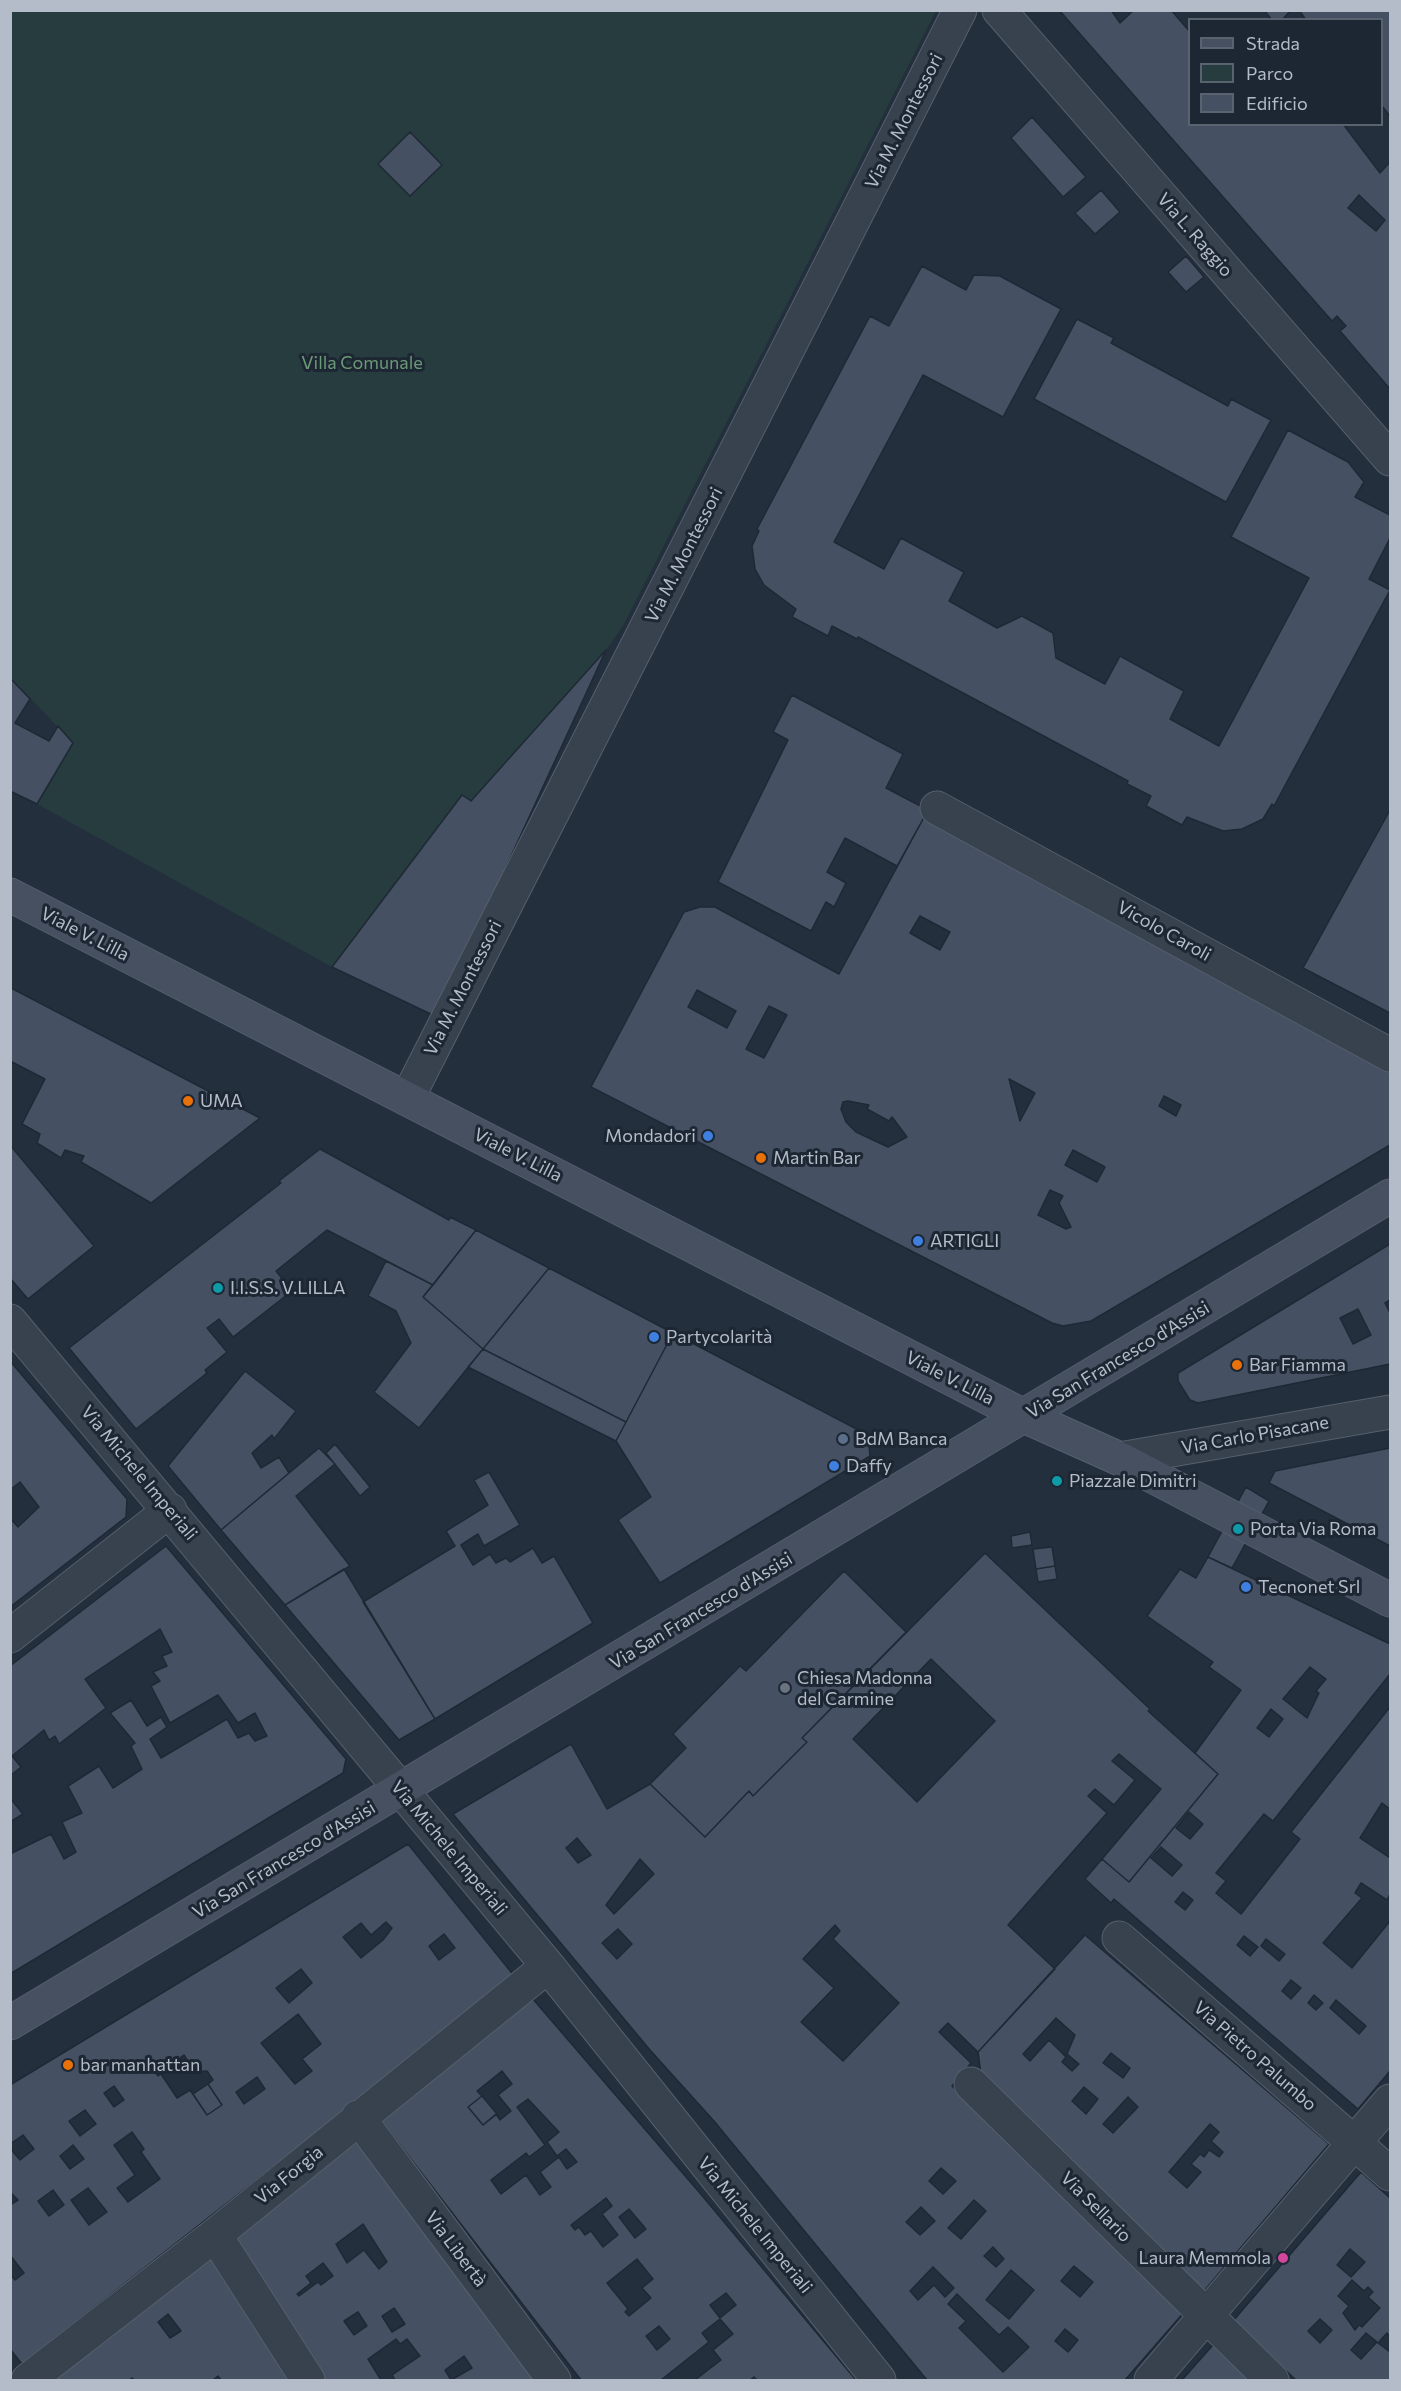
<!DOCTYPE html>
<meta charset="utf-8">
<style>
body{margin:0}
#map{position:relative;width:1401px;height:2391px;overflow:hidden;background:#242f3e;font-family:Commissioner,sans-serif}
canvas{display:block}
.frame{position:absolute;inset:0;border:12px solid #b4bcc9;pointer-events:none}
.legend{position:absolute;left:1188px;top:18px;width:195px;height:108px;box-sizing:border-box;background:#1d2633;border:2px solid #59626f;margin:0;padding:8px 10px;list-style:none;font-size:18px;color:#b4bcc9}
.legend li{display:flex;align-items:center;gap:12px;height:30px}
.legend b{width:30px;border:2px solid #59626f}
</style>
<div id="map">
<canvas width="1401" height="2391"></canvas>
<div class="frame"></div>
<ul class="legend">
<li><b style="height:8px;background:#465061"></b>Strada</li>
<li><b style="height:16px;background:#263c3f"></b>Parco</li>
<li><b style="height:16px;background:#455162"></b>Edificio</li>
</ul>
</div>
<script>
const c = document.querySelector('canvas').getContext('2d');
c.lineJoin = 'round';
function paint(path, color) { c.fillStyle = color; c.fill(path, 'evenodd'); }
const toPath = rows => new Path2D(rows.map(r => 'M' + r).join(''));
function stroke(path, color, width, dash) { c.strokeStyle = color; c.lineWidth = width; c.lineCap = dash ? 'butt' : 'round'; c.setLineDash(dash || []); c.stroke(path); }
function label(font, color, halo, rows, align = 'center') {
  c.font = font + ' Commissioner,sans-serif'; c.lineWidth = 6; c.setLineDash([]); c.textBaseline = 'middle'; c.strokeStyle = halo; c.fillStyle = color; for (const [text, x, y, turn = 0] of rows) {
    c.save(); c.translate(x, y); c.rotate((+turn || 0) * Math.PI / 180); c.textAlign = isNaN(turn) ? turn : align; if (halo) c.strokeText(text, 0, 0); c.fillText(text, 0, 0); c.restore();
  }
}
paint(toPath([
 [11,11,936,11,623,626,606,650,471,801,462,796,332,967,37,804,73,743,11,678]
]), '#263c3f');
const building = toPath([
 [1059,10,1111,10,1120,23,1134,10,1171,10,1190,32,1190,124,1343,124,1380,173,1390,162,1390,389,1340,331,1346,326,1337,316,1332,321,1059,10],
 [1359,195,1385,220,1376,231,1348,208,1359,195],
 [1264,10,1291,10,1282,20,1272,20,1264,10],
 [1299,10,1390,10,1390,116,1382,106,1382,20,1306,20,1299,10],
 [1032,117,1086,177,1063,197,1011,138,1032,117],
 [410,132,442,165,410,196,378,164,410,132],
 [1101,190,1120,212,1095,234,1075,213,1101,190],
 [1186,256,1204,277,1186,292,1168,272,1186,256],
 [922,266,966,290,974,275,1000,276,1061,309,1003,417,923,375,834,542,884,569,901,538,964,572,949,601,997,628,1022,616,1053,633,1056,658,1105,684,1120,656,1184,691,1170,719,1219,746,1309,578,1231,537,1288,430,1348,462,1364,482,1355,497,1390,515,1390,538,1369,579,1390,590,1274,806,1272,804,1263,819,1242,829,1223,831,1187,817,1182,825,1146,806,1151,796,1127,784,1128,781,858,637,857,639,832,626,828,636,792,617,796,609,764,585,755,569,752,546,759,531,757,529,870,316,889,326,922,266],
 [1077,319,1114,338,1111,343,1228,406,1231,399,1271,420,1226,502,1034,399,1077,319],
 [606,650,437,1017,332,967,462,795,471,801,606,650],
 [10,678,30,699,15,723,49,741,58,726,73,743,37,804,10,791,10,678],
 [792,695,903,754,886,788,928,810,897,866,845,838,827,872,846,883,834,907,826,902,811,931,718,882,788,740,773,732,792,695],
 [928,810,1390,1068,1390,1145,1091,1321,1063,1326,1052,1323,591,1087,684,912,700,907,715,907,839,974,928,810],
 [920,916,950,932,940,950,910,933,920,916],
 [697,990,736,1011,727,1028,688,1007,697,990],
 [769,1006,787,1015,764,1058,746,1049,769,1006],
 [1009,1079,1035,1093,1020,1121,1009,1079],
 [1164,1096,1181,1105,1176,1116,1159,1106,1164,1096],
 [848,1101,869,1105,867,1109,889,1121,892,1117,907,1137,888,1147,856,1132,846,1122,841,1109,843,1102,848,1101],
 [1073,1150,1105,1167,1097,1182,1065,1165,1073,1150],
 [1050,1190,1063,1196,1059,1203,1071,1227,1066,1229,1038,1215,1050,1190],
 [1390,810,1390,1013,1303,968,1390,810],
 [11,988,260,1118,151,1203,81,1162,84,1156,65,1150,61,1158,37,1143,40,1134,22,1124,45,1079,12,1062,10,1065,11,988],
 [10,1145,94,1246,28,1299,10,1278,10,1145],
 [320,1149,449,1220,450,1217,476,1230,433,1285,327,1230,276,1271,292,1291,233,1337,219,1319,207,1328,227,1352,205,1370,207,1373,136,1429,69,1348,281,1183,279,1181,320,1149],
 [476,1230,549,1268,483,1349,423,1297,476,1230],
 [1390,1244,1390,1300,1385,1303,1390,1313,1390,1364,1198,1403,1190,1400,1178,1381,1178,1373,1390,1244],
 [1358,1309,1371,1335,1353,1344,1340,1318,1358,1309],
 [386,1261,433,1285,423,1297,483,1349,419,1428,374,1392,411,1343,396,1311,368,1296,386,1261],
 [549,1268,673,1333,626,1422,483,1349,549,1268],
 [673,1333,868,1435,870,1456,660,1583,618,1520,651,1497,616,1441,673,1333],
 [483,1349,626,1422,616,1441,468,1367,483,1349],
 [10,1361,127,1499,126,1517,10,1607,10,1518,18,1527,39,1507,20,1482,10,1490,10,1361],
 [245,1371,296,1411,274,1439,272,1435,252,1453,261,1468,279,1457,289,1473,221,1530,168,1466,245,1371],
 [335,1444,370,1487,360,1496,326,1453,335,1444],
 [319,1448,335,1464,296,1496,350,1566,285,1605,221,1530,319,1448],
 [1390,1448,1390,1546,1269,1483,1275,1471,1390,1448],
 [489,1472,520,1525,484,1546,478,1534,461,1545,473,1565,490,1554,496,1563,506,1558,510,1562,533,1548,542,1563,554,1556,593,1623,435,1719,363,1602,455,1546,446,1531,488,1505,474,1480,489,1472],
 [1246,1487,1269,1501,1232,1568,1208,1557,1246,1487],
 [1030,1532,1032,1545,1012,1548,1011,1536,1030,1532],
 [166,1546,346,1759,343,1773,10,1974,10,1854,51,1834,64,1859,76,1852,62,1822,82,1813,68,1786,99,1766,113,1788,142,1769,131,1746,135,1743,110,1713,131,1700,147,1726,161,1717,167,1727,150,1739,161,1758,227,1719,238,1738,249,1733,255,1741,267,1736,255,1713,238,1723,218,1695,170,1723,151,1686,160,1681,153,1672,167,1666,162,1656,172,1652,160,1629,85,1679,106,1708,59,1744,55,1736,49,1740,44,1730,12,1756,21,1767,10,1776,10,1666,166,1546],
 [1052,1547,1055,1566,1036,1569,1033,1549,1052,1547],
 [985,1553,1150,1709,1148,1711,1218,1774,1129,1882,1102,1859,1161,1789,1119,1754,1112,1761,1135,1780,1114,1805,1095,1789,1088,1796,1107,1813,1008,1925,1055,1969,978,2052,948,2023,939,2032,971,2063,952,2086,1185,2311,1125,2380,927,2380,714,2121,650,2050,453,1814,571,1744,607,1809,650,1784,705,1837,749,1791,753,1796,807,1742,802,1738,985,1553],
 [931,1659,995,1721,917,1802,853,1739,931,1659],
 [577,1838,591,1855,578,1863,566,1848,577,1838],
 [640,1859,654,1874,614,1914,606,1905,640,1859],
 [835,1925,840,1931,833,1939,899,2003,843,2061,801,2022,834,1988,803,1959,835,1925],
 [618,1929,632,1944,617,1959,602,1943,618,1929],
 [941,2168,956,2181,943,2194,929,2181,941,2168],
 [974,2200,986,2211,961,2239,948,2228,974,2200],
 [921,2207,935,2221,920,2235,906,2222,921,2207],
 [993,2247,1004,2259,996,2267,984,2256,993,2247],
 [1074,2266,1093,2282,1080,2297,1061,2281,1074,2266],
 [933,2267,954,2288,945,2297,934,2285,918,2300,910,2291,933,2267],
 [1011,2270,1034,2290,1009,2319,986,2300,1011,2270],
 [957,2294,999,2335,1008,2327,1029,2347,1003,2372,959,2328,966,2321,948,2304,957,2294],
 [1065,2329,1078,2340,1068,2352,1055,2341,1065,2329],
 [1208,1557,1390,1644,1390,1674,1273,1821,1264,1814,1216,1873,1226,1881,1216,1893,1241,1914,1300,1839,1291,1832,1390,1707,1390,1809,1382,1803,1360,1838,1390,1858,1390,1894,1387,1900,1361,1883,1355,1893,1362,1898,1323,1943,1352,1968,1390,1921,1390,2071,1358,2109,1114,1899,1111,1903,1085,1879,1102,1859,1129,1882,1218,1774,1195,1753,1241,1690,1209,1667,1213,1662,1147,1616,1180,1569,1196,1578,1208,1557],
 [1310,1667,1326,1679,1316,1691,1319,1693,1307,1718,1283,1699,1310,1667],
 [1271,1709,1283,1719,1269,1737,1257,1728,1271,1709],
 [1189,1812,1203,1824,1190,1839,1176,1828,1189,1812],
 [1161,1847,1182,1865,1172,1876,1151,1858,1161,1847],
 [1183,1892,1193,1900,1185,1910,1175,1902,1183,1892],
 [1244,1936,1258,1947,1250,1956,1237,1945,1244,1936],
 [1266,1939,1285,1954,1279,1961,1261,1946,1266,1939],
 [1291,1980,1301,1988,1291,1999,1282,1991,1291,1980],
 [1314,1995,1323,2003,1316,2010,1308,2003,1314,1995],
 [1336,2000,1366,2026,1359,2034,1330,2008,1336,2000],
 [1055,1566,1057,1579,1038,1582,1036,1569,1055,1566],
 [344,1569,435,1719,399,1740,285,1605,344,1569],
 [844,1571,906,1632,802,1738,807,1742,753,1796,749,1791,705,1837,650,1784,686,1748,673,1734,740,1666,746,1671,844,1571],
 [10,1798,23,1814,10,1822,10,1798],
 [408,1844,515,1977,22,2364,10,2349,10,2274,15,2280,24,2273,10,2255,10,2205,18,2200,10,2192,10,2148,20,2160,34,2149,23,2135,10,2144,10,2085,408,1844],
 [386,1922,392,1928,383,1940,361,1958,343,1937,361,1923,371,1935,386,1922],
 [444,1934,455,1948,439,1960,429,1946,444,1934],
 [301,1969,312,1983,289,2003,276,1988,301,1969],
 [298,2014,321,2044,302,2059,312,2071,295,2084,261,2043,298,2014],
 [184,2055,195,2072,207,2071,213,2080,208,2084,222,2105,207,2115,190,2090,177,2098,161,2074,158,2076,153,2069,168,2058,172,2064,184,2055],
 [257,2077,265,2089,244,2104,236,2092,257,2077],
 [114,2086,124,2100,114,2107,104,2093,114,2086],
 [85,2110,96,2124,80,2136,69,2121,85,2110],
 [132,2132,144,2149,141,2152,160,2179,128,2202,117,2188,135,2175,114,2145,132,2132],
 [73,2145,84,2159,70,2169,60,2156,73,2145],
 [88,2188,107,2212,89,2225,71,2200,88,2188],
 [53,2190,64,2205,49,2216,38,2201,53,2190],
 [1085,1935,1329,2144,1204,2291,981,2074,978,2052,1085,1935],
 [1056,2018,1075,2035,1067,2054,1079,2064,1072,2071,1062,2062,1066,2057,1049,2040,1030,2061,1023,2054,1056,2018],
 [1111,2053,1130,2068,1123,2078,1103,2063,1111,2053],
 [1084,2087,1098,2099,1086,2114,1072,2101,1084,2087],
 [1128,2097,1138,2107,1113,2133,1103,2124,1128,2097],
 [1210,2124,1219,2132,1211,2141,1223,2152,1219,2157,1209,2150,1204,2157,1200,2154,1191,2164,1201,2172,1187,2188,1169,2172,1210,2124],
 [532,1998,699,2192,856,2380,757,2380,754,2377,750,2380,695,2380,721,2360,713,2350,733,2334,720,2319,702,2333,709,2342,661,2380,581,2380,380,2119,532,1998],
 [502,2071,512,2084,498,2095,511,2111,500,2120,496,2114,483,2125,468,2107,482,2096,477,2091,502,2071],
 [528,2099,559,2132,547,2142,557,2156,566,2149,577,2162,567,2169,559,2157,540,2172,551,2187,540,2195,526,2175,501,2194,491,2180,526,2153,529,2157,545,2145,517,2107,528,2099],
 [606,2198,612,2206,602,2214,618,2235,603,2247,591,2231,585,2235,579,2227,575,2230,571,2225,606,2198],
 [629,2209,646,2229,635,2238,619,2217,629,2209],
 [637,2259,653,2279,642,2288,651,2298,629,2316,625,2312,628,2309,607,2283,637,2259],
 [726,2293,736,2305,720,2318,710,2305,726,2293],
 [659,2326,670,2339,657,2350,646,2336,659,2326],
 [208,2084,222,2105,207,2115,193,2094,208,2084],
 [482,2096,497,2114,483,2125,468,2107,482,2096],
 [356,2138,543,2380,451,2380,472,2368,464,2356,445,2370,451,2380,395,2380,392,2375,420,2356,407,2339,400,2344,396,2339,368,2359,381,2380,322,2380,230,2237,356,2138],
 [363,2224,387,2262,379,2269,364,2250,347,2263,336,2244,363,2224],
 [323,2263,333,2276,321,2285,318,2282,299,2296,297,2294,311,2283,306,2276,323,2263],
 [394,2308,405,2324,392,2332,382,2316,394,2308],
 [358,2312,367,2326,354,2335,344,2321,358,2312],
 [1361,2172,1390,2198,1390,2337,1387,2333,1378,2343,1390,2352,1390,2380,1296,2380,1233,2321,1361,2172],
 [1350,2249,1365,2262,1351,2277,1337,2265,1350,2249],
 [1352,2280,1364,2291,1368,2287,1373,2292,1368,2297,1380,2308,1362,2327,1359,2325,1355,2330,1343,2313,1349,2306,1338,2296,1352,2280],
 [1320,2319,1332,2330,1320,2343,1308,2331,1320,2319],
 [1366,2333,1377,2342,1361,2359,1351,2350,1366,2333],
 [212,2253,292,2380,221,2380,218,2376,213,2380,134,2380,132,2378,129,2380,48,2380,212,2253],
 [168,2314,181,2331,170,2338,158,2322,168,2314],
 [1213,2345,1250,2380,1182,2380,1213,2345]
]);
paint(building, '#455162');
stroke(building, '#1f2835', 1.5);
const street = toPath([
 [999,10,1390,459],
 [937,808,1390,1055],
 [407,1099,960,10],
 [10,1321,548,1966,879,2380],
 [1120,1459,1390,1412],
 [10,1636,170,1510],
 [1119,1938,1390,2174],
 [971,2084,1272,2380],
 [358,2117,554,2380],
 [215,2235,308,2380],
 [28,2380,215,2235,548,1966],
 [1151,2380,1390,2101]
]);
const secondary = toPath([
 [10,895,1024,1416,1120,1459,1390,1600],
 [10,2023,1390,1196]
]);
stroke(street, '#565f6c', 35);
stroke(secondary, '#565f6c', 35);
stroke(street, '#38414e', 33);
stroke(secondary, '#465061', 33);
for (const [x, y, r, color] of [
 [188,1101,6,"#e8710a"],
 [708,1136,6,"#3f7fe0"],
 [761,1158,6,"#e8710a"],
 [918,1241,6,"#3f7fe0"],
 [218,1288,6,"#0f9aa8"],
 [654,1337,6,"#3f7fe0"],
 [1237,1365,6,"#e8710a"],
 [843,1439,6,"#5c6f8a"],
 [834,1466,6,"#3f7fe0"],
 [1057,1481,6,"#0f9aa8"],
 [1238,1529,6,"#0f9aa8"],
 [1246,1587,6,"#3f7fe0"],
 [785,1688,6,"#6b7280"],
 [68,2065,6,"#e8710a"],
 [1283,2258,6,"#d1479c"]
]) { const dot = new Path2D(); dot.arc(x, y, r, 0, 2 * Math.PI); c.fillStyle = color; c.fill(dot); stroke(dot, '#1d2633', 2); }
label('18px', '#b4bcc9', '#1d2633', [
 ["Via M. Montessori",904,121,-63],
 ["Via L. Raggio",1195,235,49],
 ["Via M. Montessori",684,555,-63],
 ["Vicolo Caroli",1164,931,29],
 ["Viale V. Lilla",85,934,27],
 ["Via M. Montessori",463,988,-63],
 ["Viale V. Lilla",518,1155,27],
 ["Via San Francesco d'Assisi",1118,1360,-31],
 ["Viale V. Lilla",950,1378,27],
 ["Via Carlo Pisacane",1255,1435,-10],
 ["Via Michele Imperiali",139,1473,50],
 ["Via San Francesco d'Assisi",701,1611,-31],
 ["Via Michele Imperiali",449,1848,50],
 ["Via San Francesco d'Assisi",284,1860,-31],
 ["Via Pietro Palumbo",1255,2056,41],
 ["Via Forgia",289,2175,-39],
 ["Via Sellario",1096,2207,45],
 ["Via Michele Imperiali",755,2225,51],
 ["Via Libertà",456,2249,53]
]);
label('18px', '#6b9a76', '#1d2633', [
 ["Villa Comunale",362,363]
]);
label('18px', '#b4bcc9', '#1d2633', [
 ["UMA",200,1101],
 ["Mondadori",696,1136,"right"],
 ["Martin Bar",773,1158],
 ["ARTIGLI",930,1241],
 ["I.I.S.S. V.LILLA",230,1288],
 ["Partycolarità",666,1337],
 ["Bar Fiamma",1249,1365],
 ["BdM Banca",855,1439],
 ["Daffy",846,1466],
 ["Piazzale Dimitri",1069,1481],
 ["Porta Via Roma",1250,1529],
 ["Tecnonet Srl",1258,1587],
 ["Chiesa Madonna",797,1678],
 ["del Carmine",797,1699],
 ["bar manhattan",80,2065],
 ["Laura Memmola",1271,2258,"right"]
], 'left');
</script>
